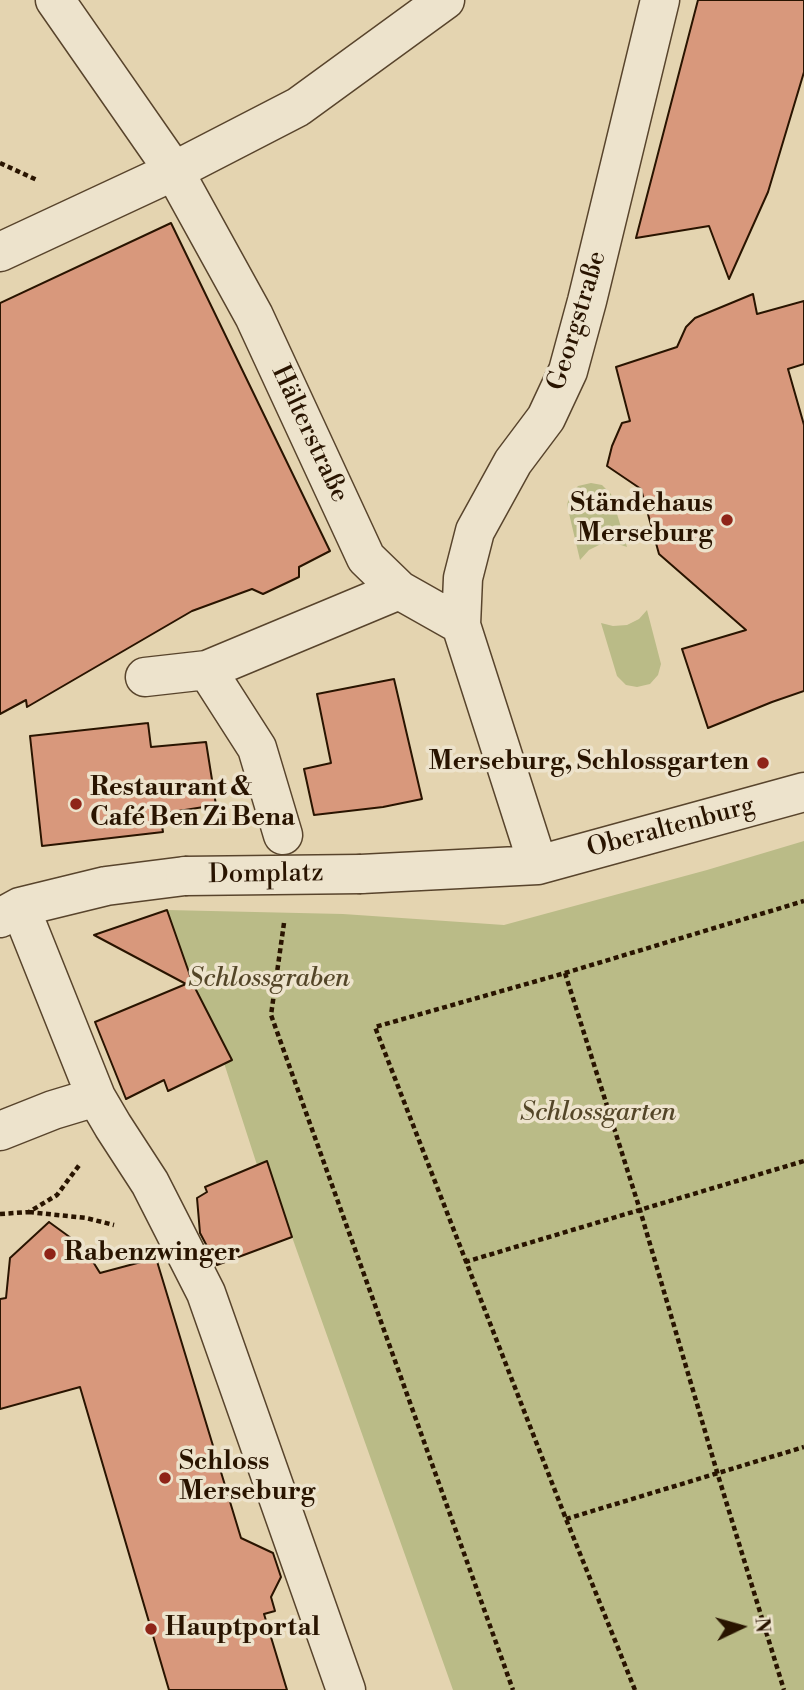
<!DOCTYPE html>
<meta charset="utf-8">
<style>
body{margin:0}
#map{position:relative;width:804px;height:1690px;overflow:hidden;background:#e4d4b0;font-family:"Libre Bodoni",serif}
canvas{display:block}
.north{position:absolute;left:706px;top:1592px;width:70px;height:70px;-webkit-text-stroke:5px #ede3cc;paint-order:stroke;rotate:85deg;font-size:19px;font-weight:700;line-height:28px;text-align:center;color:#291400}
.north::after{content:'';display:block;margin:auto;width:24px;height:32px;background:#291400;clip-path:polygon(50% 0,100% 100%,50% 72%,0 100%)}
</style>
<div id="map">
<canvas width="804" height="1690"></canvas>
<div class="north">N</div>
</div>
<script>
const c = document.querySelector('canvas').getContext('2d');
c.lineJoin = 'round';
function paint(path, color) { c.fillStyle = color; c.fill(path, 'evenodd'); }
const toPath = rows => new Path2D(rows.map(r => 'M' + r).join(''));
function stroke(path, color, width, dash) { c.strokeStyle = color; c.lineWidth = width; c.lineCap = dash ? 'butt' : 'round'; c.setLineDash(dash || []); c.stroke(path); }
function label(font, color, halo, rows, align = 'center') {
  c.font = font + ' "Libre Bodoni",serif'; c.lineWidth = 7; c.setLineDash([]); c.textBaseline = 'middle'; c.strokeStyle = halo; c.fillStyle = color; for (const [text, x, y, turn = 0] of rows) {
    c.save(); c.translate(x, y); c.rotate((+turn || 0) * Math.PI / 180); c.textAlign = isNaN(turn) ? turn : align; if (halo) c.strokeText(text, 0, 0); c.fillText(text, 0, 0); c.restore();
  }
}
paint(toPath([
 [591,483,602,485,611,494,627,547,615,543,601,544,589,550,580,560,567,505,570,495,578,486],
 [647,610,661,664,658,675,650,684,637,687,626,685,617,676,601,623,613,626,627,625,639,619],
 [804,841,804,1690,453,1690,292,1237,257,1165,224,1063,232,1059,193,984,167,910,343,914,504,925,707,870]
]), '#babb87');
const building = toPath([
 [698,0,804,0,804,72,768,192,729,279,709,226,636,238,698,0],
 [171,223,330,551,299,567,299,577,263,594,252,589,192,611,27,707,26,700,0,714,0,303,171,223],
 [753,294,757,314,804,301,804,364,788,369,804,425,804,691,772,702,708,728,682,649,746,630,659,554,641,489,607,466,612,446,622,423,630,421,616,367,677,347,686,327,695,318,753,294],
 [394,679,422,799,383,807,314,815,304,769,331,763,317,694,394,679],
 [148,723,151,747,206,742,216,805,160,814,163,832,42,846,30,736,148,723],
 [167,910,193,984,232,1060,168,1091,164,1080,126,1099,95,1022,186,984,94,935,167,910],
 [267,1161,292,1237,217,1265,200,1233,197,1198,207,1192,205,1187,267,1161],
 [49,1222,71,1238,80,1241,100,1273,156,1258,241,1538,273,1553,281,1577,271,1597,275,1611,264,1614,287,1690,169,1690,80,1387,0,1409,0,1299,6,1298,10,1258,49,1222]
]);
paint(building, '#d8987c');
stroke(building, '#291400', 2);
const minor = toPath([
 [55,0,174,171,254,316,366,558,399,590,461,625,538,865],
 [0,252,174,171,298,107,445,0],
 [461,625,463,578,475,531,513,462,546,418,568,371,587,301,660,0],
 [207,670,257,748,283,835],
 [145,677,207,670,399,590],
 [361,874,538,865,804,792],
 [20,907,96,1097,113,1126,150,1183,206,1293,346,1690],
 [0,918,20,907,106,886,185,876],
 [0,1131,53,1110,96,1097]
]);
stroke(minor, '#58442c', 41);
stroke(toPath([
 [0,163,37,180],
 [284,923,271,1015,513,1690],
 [565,973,640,1210,717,1472,784,1690],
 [29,1212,86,1218,114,1225],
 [0,1214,29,1212,57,1195,80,1164],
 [465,1262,804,1161],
 [566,1519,804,1447],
 [635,1690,566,1519,375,1027,565,973,804,901]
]), '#291400', 4.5, [5, 3.5]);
stroke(minor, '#ede3cc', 38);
const minorBridge = toPath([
 [185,876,361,874]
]);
stroke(minorBridge, '#58442c', 41, []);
stroke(minorBridge, '#ede3cc', 38);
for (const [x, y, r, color] of [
 [727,520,7,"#8f2418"],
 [763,763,7,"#8f2418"],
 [76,804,7,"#8f2418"],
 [50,1254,7,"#8f2418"],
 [165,1478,7,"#8f2418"],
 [151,1629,7,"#8f2418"]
]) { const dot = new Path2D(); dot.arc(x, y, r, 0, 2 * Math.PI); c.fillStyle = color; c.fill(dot); stroke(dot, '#ede3cc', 2.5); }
label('26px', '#291400', '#ede3cc', [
 ["Georgstraße",578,321,-73],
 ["Hälterstraße",309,434,65],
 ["Oberaltenburg",671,828,-15],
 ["Domplatz",266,875,-1]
]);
label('bold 26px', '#291400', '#ede3cc', [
 ["Ständehaus",713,505,"right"],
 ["Merseburg",713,535,"right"],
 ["Merseburg, Schlossgarten",749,763,"right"],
 ["Restaurant &",90,789],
 ["Café Ben Zi Bena",90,819],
 ["Rabenzwinger",64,1254],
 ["Schloss",179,1463],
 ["Merseburg",179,1493],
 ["Hauptportal",165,1629]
], 'left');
label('italic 26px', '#544628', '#ede3cc', [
 ["Schlossgraben",269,980],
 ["Schlossgarten",598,1114]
]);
</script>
